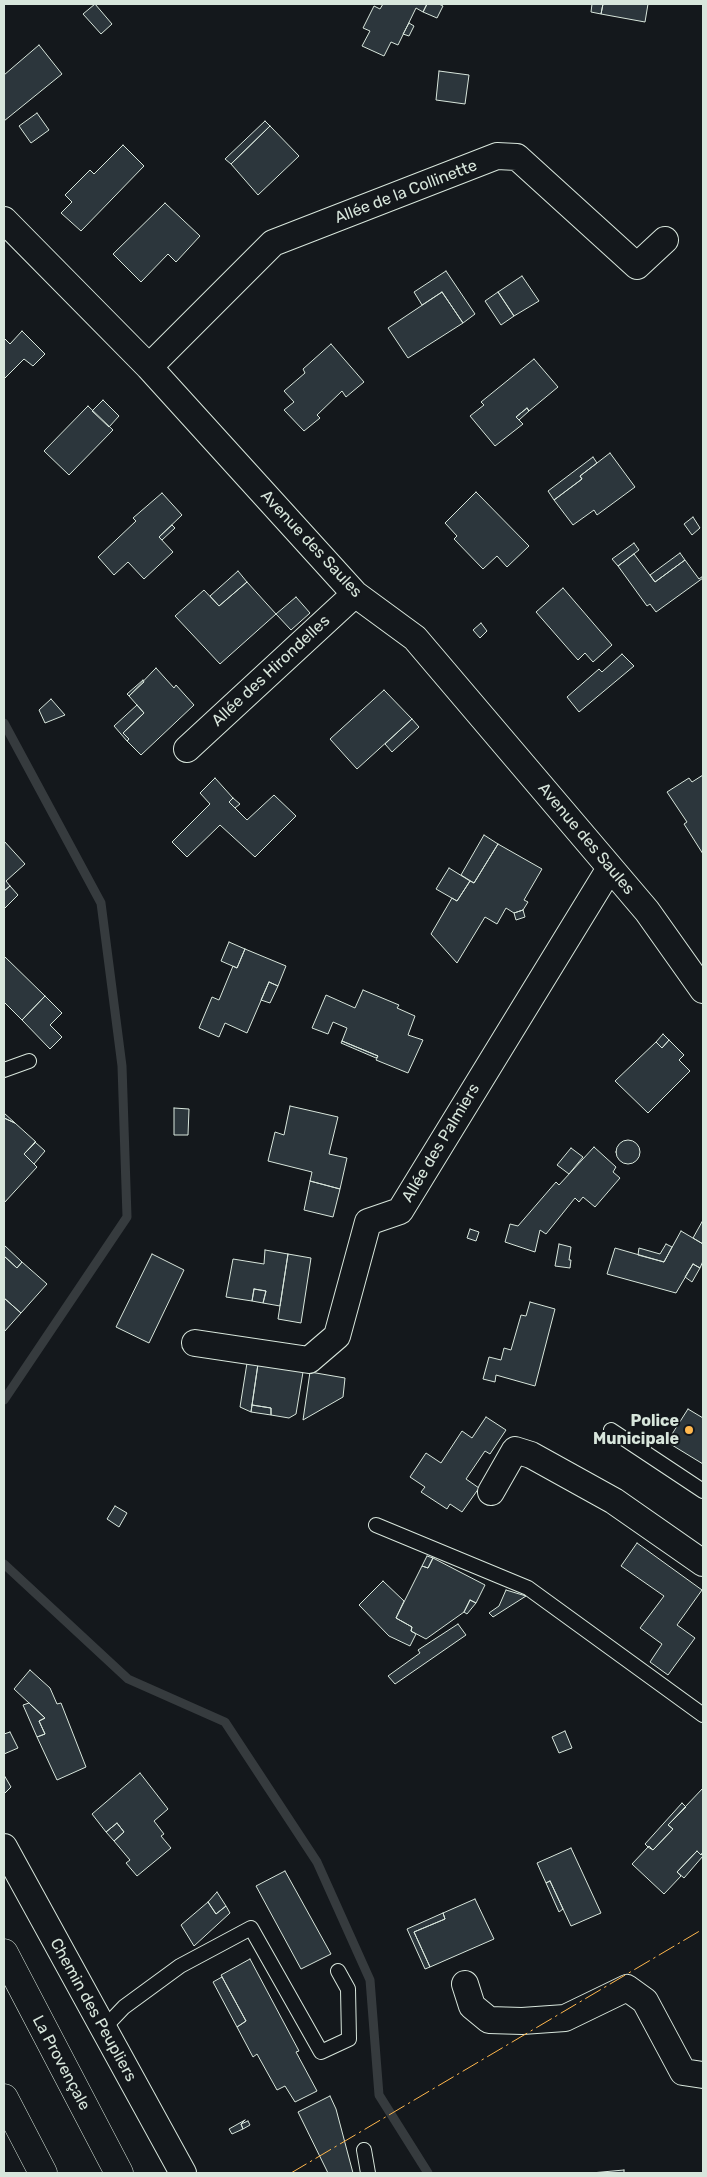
<!DOCTYPE html>
<meta charset="utf-8">
<style>
body{margin:0}
#map{position:relative;width:707px;height:2177px;overflow:hidden;background:#14181c;font-family:Rubik,sans-serif}
canvas{display:block}
.frame{position:absolute;inset:0;border:5px solid #d8e6dc;pointer-events:none}
</style>
<div id="map">
<canvas width="707" height="2177"></canvas>
<div class="frame"></div>
</div>
<script>
const c = document.querySelector('canvas').getContext('2d');
c.lineJoin = 'round';
const toPath = rows => new Path2D(rows.map(r => 'M' + r).join(''));
function stroke(path, color, width, dash) { c.strokeStyle = color; c.lineWidth = width; c.lineCap = dash ? 'butt' : 'round'; c.setLineDash(dash || []); c.stroke(path); }
function paint(path, color) { c.fillStyle = color; c.fill(path, 'evenodd'); }
function label(font, color, halo, rows, align = 'center') {
  c.font = font + ' Rubik,sans-serif'; c.lineWidth = 4; c.setLineDash([]); c.textBaseline = 'middle'; c.strokeStyle = halo; c.fillStyle = color; for (const [text, x, y, turn = 0] of rows) {
    c.save(); c.translate(x, y); c.rotate((+turn || 0) * Math.PI / 180); c.textAlign = isNaN(turn) ? turn : align; if (halo) c.strokeText(text, 0, 0); c.fillText(text, 0, 0); c.restore();
  }
}
stroke(toPath([
 [4,723,101,903,122,1066,127,1217,4,1400],
 [4,1564,128,1679,225,1722,317,1862,370,1980,379,2095,428,2173]
]), '#363b3e', 9);
const building = toPath([
 [95,4,112,24,101,34,83,14,95,4],
 [383,4,427,4,423,12,416,8,398,45,391,42,384,56,362,46,370,31,363,28,374,6,380,9,383,4],
 [427,4,439,4,443,6,437,18,423,12,427,4],
 [592,4,603,4,601,14,591,12,592,4],
 [603,4,648,4,645,22,601,14,603,4],
 [409,23,414,26,409,36,403,34,409,23],
 [39,45,62,74,4,121,4,75,39,45],
 [439,71,469,75,465,104,436,100,439,71],
 [37,113,49,130,31,143,19,126,37,113],
 [265,121,270,126,231,164,225,159,265,121],
 [270,126,299,156,258,195,231,164,270,126],
 [123,145,144,166,81,231,61,213,72,202,65,195,90,170,94,174,123,145],
 [165,203,200,236,176,262,168,254,141,282,113,254,165,203],
 [446,271,475,314,463,323,442,292,422,305,414,292,446,271],
 [522,276,539,301,514,316,498,292,522,276],
 [442,292,463,323,408,358,388,328,442,292],
 [498,292,514,316,501,325,485,301,498,292],
 [22,331,45,354,33,366,24,359,4,379,4,338,10,344,22,331],
 [331,344,364,382,346,397,342,391,317,415,320,418,304,431,284,410,294,402,284,391,305,373,303,369,331,344],
 [534,359,558,387,529,411,527,408,516,417,523,424,495,446,470,416,484,405,481,402,534,359],
 [103,400,119,416,109,427,92,411,103,400],
 [88,406,113,430,69,475,44,451,88,406],
 [527,408,529,411,519,420,516,417,527,408],
 [610,453,635,487,597,515,594,510,573,525,554,500,582,479,580,476,610,453],
 [593,457,597,463,580,476,582,479,554,500,548,491,593,457],
 [476,492,529,546,507,567,497,556,483,569,454,539,457,536,445,523,476,492],
 [162,493,182,515,159,537,173,552,144,579,128,562,114,575,98,557,136,521,133,518,162,493],
 [693,517,700,528,692,535,684,524,693,517],
 [172,525,175,528,162,540,159,537,172,525],
 [634,543,639,550,618,566,612,559,634,543],
 [680,553,685,560,655,582,650,575,680,553],
 [634,554,655,582,685,560,699,579,703,576,703,578,656,612,650,604,647,606,618,566,634,554],
 [238,571,247,582,219,606,210,596,238,571],
 [247,582,276,614,220,664,175,616,204,590,219,606,247,582],
 [563,588,612,645,593,662,585,653,578,660,536,612,563,588],
 [296,597,310,613,291,630,276,614,296,597],
 [481,623,487,631,480,638,473,630,481,623],
 [622,654,634,666,579,712,567,697,599,669,602,672,622,654],
 [156,668,174,688,176,685,194,705,141,755,127,741,129,739,123,733,144,713,129,696,156,668],
 [143,680,144,682,129,696,127,694,143,680],
 [384,690,412,719,357,769,330,739,384,690],
 [51,699,65,715,45,723,39,710,51,699],
 [137,705,144,713,123,733,129,739,127,741,114,726,137,705],
 [412,719,419,727,392,752,385,744,412,719],
 [703,775,703,854,684,824,687,822,667,792,689,778,692,782,703,775],
 [215,778,233,798,229,802,247,820,274,795,296,816,255,857,220,825,187,857,172,842,210,804,200,793,215,778],
 [233,798,240,804,235,808,229,802,233,798],
 [484,835,498,844,474,883,461,875,484,835],
 [4,841,25,864,6,881,10,886,4,891,4,841],
 [498,844,542,869,524,900,528,902,523,910,514,913,506,908,497,924,485,917,457,963,431,934,452,898,457,901,470,881,474,883,498,844],
 [449,868,470,881,457,901,436,889,449,868],
 [10,886,18,895,4,909,4,891,10,886],
 [523,910,525,917,516,920,514,913,523,910],
 [229,942,245,949,237,968,221,961,229,942],
 [245,949,286,966,278,986,269,982,247,1033,225,1023,219,1037,199,1028,212,997,219,1000,233,966,237,968,245,949],
 [4,956,45,996,22,1020,4,1002,4,956],
 [269,982,278,986,270,1003,261,1000,269,982],
 [363,990,399,1005,397,1008,415,1016,408,1035,423,1040,408,1073,376,1060,378,1056,342,1041,347,1028,333,1022,328,1034,312,1028,326,995,355,1008,363,990],
 [45,996,62,1013,50,1025,62,1037,50,1049,22,1020,45,996],
 [663,1034,669,1040,662,1048,656,1042,663,1034],
 [669,1040,684,1055,679,1060,690,1071,648,1113,615,1081,656,1042,662,1048,669,1040],
 [342,1041,378,1056,376,1058,341,1043,342,1041],
 [290,1106,338,1117,329,1154,347,1158,340,1189,310,1181,312,1172,268,1161,275,1132,284,1135,290,1106],
 [174,1108,189,1109,188,1135,174,1135,174,1108],
 [4,1113,15,1123,4,1118,4,1113],
 [4,1118,15,1123,36,1142,24,1154,37,1167,4,1203,4,1118],
 '616 1152a12 12 0 1 1 24 0a12 12 0 1 1-24 0Z',
 [35,1142,45,1151,34,1164,24,1154,35,1142],
 [594,1147,616,1167,613,1172,620,1178,595,1207,583,1197,579,1202,575,1198,546,1234,540,1230,535,1252,505,1242,510,1224,518,1226,556,1182,559,1185,594,1147],
 [571,1148,583,1157,569,1174,557,1165,571,1148],
 [310,1181,340,1189,333,1217,304,1210,310,1181],
 [703,1220,703,1244,693,1238,703,1220],
 [470,1229,479,1232,476,1241,467,1238,470,1229],
 [681,1231,703,1244,703,1261,700,1268,693,1264,676,1293,607,1274,615,1248,664,1262,681,1231],
 [559,1244,571,1247,569,1260,571,1260,570,1268,555,1266,559,1244],
 [666,1244,672,1247,664,1262,638,1255,639,1248,660,1254,666,1244],
 [4,1245,22,1262,17,1268,4,1256,4,1245],
 [265,1250,288,1254,280,1306,263,1303,266,1291,254,1289,252,1301,226,1297,233,1259,264,1264,265,1250],
 [152,1254,184,1270,149,1343,116,1327,152,1254],
 [288,1254,311,1258,301,1323,278,1319,288,1254],
 [4,1256,17,1268,22,1262,47,1284,21,1313,4,1298,4,1256],
 [693,1264,700,1268,692,1282,685,1277,693,1264],
 [254,1289,266,1291,263,1303,252,1301,254,1289],
 [4,1298,21,1313,4,1332,4,1298],
 [530,1302,555,1309,535,1386,496,1375,495,1382,483,1379,489,1357,501,1360,504,1348,511,1350,521,1315,526,1316,530,1302],
 [247,1363,258,1364,251,1412,240,1407,247,1363],
 [258,1364,303,1372,296,1414,289,1418,271,1415,271,1408,252,1405,258,1364],
 [310,1372,345,1378,343,1397,303,1420,310,1372],
 [252,1405,271,1408,271,1415,251,1412,252,1405],
 [688,1409,703,1418,703,1464,667,1442,688,1409],
 [486,1417,506,1430,490,1454,485,1451,466,1479,479,1488,462,1512,450,1504,447,1509,421,1492,425,1487,410,1477,426,1453,441,1463,462,1431,472,1438,486,1417],
 [115,1506,127,1513,119,1527,107,1519,115,1506],
 [637,1543,702,1590,677,1625,695,1638,668,1675,650,1662,662,1644,640,1628,664,1596,621,1566,637,1543],
 [427,1556,433,1558,428,1568,422,1566,427,1556],
 [433,1558,485,1585,476,1603,470,1600,464,1612,426,1639,411,1631,412,1627,396,1618,422,1566,428,1568,433,1558],
 [383,1581,404,1601,396,1618,412,1627,411,1631,416,1634,410,1646,389,1636,359,1605,383,1581],
 [506,1590,526,1596,493,1617,489,1613,499,1606,506,1590],
 [470,1600,476,1603,467,1614,464,1612,470,1600],
 [458,1624,466,1635,395,1684,388,1676,420,1653,418,1650,458,1624],
 [30,1670,50,1688,57,1704,61,1703,86,1767,57,1780,37,1737,45,1734,39,1721,45,1718,14,1689,30,1670],
 [29,1703,45,1718,39,1721,45,1734,37,1737,23,1705,29,1703],
 [565,1731,572,1748,559,1753,552,1737,565,1731],
 [10,1732,18,1748,4,1754,4,1734,10,1732],
 [140,1773,168,1809,154,1821,164,1834,161,1836,171,1848,137,1876,126,1863,130,1860,114,1841,124,1832,117,1823,106,1832,92,1814,140,1773],
 [4,1775,11,1787,4,1794,4,1775],
 [703,1788,703,1852,701,1855,697,1851,677,1872,681,1876,664,1894,632,1864,649,1846,653,1850,673,1829,668,1825,703,1788],
 [682,1803,686,1807,668,1825,673,1829,653,1850,648,1847,645,1844,682,1803],
 [117,1823,124,1832,114,1841,106,1832,117,1823],
 [571,1848,601,1913,571,1926,550,1881,546,1883,537,1863,571,1848],
 [697,1851,701,1855,703,1852,703,1856,684,1878,677,1872,697,1851],
 [285,1871,331,1954,301,1969,256,1886,285,1871],
 [550,1881,563,1909,559,1912,546,1883,550,1881],
 [217,1892,226,1906,216,1914,208,1902,217,1892],
 [475,1899,494,1939,430,1967,414,1932,445,1919,443,1913,475,1899],
 [208,1902,216,1914,226,1906,230,1913,194,1946,181,1925,208,1902],
 [443,1913,445,1919,414,1932,430,1967,425,1969,407,1929,443,1913],
 [250,1959,299,2051,296,2052,317,2091,295,2102,285,2086,277,2090,257,2054,253,2057,237,2027,246,2021,221,1975,250,1959],
 [222,1977,246,2021,237,2027,213,1982,222,1977],
 [330,2096,336,2109,353,2173,328,2173,298,2112,330,2096],
 [245,2120,241,2124,243,2129,232,2134,229,2129,245,2120],
 [248,2121,250,2125,243,2129,241,2124,248,2121],
 [624,2170,624,2173,591,2173,624,2170]
]);
paint(building, '#2c363c');
stroke(building, '#d8e6dc', 1);
const service = toPath([
 [4,1070,29,1061],
 [611,1430,703,1491],
 [376,1525,528,1588,703,1715],
 [103,2029,124,2007,180,1966,251,1928,321,2052,349,2039,348,1989,338,1971],
 [364,2150,368,2173]
]);
const minor = toPath([
 [4,220,149,367,355,594,415,638,647,911,703,990],
 [149,367,273,243,497,156,517,157,637,266,665,240],
 [187,749,355,594],
 [195,1343,309,1360,337,1336,368,1222,400,1211,610,868],
 [491,1492,515,1450,531,1455,614,1501,703,1563],
 [4,1847,183,2173],
 [465,1984,472,2006,489,2020,522,2021,565,2018,627,1988,645,2001,683,2072,703,2075]
]);
const motorway = toPath([
 [4,1953,119,2173],
 [4,2098,43,2173]
]);
stroke(service, '#d8e6dc', 16);
stroke(minor, '#d8e6dc', 28);
stroke(motorway, '#d8e6dc', 29);
stroke(service, '#14181c', 14);
stroke(minor, '#14181c', 26);
stroke(motorway, '#14181c', 28);
stroke(toPath([
 [291,2173,703,1929]
]), '#ffb74d', 1, [18, 4, 2.5, 4]);
for (const [x, y, r, color] of [
 [689,1430,5,"#ffb74d"]
]) { const dot = new Path2D(); dot.arc(x, y, r, 0, 2 * Math.PI); c.fillStyle = color; c.fill(dot); stroke(dot, '#14181c', 2); }
label('16px', '#d8e6dc', '#14181c', [
 ["Allée de la Collinette",406,192,-21],
 ["Avenue des Saules",311,544,47],
 ["Allée des Hirondelles",271,671,-43],
 ["Avenue des Saules",586,839,50],
 ["Allée des Palmiers",441,1143,-59],
 ["Chemin des Peupliers",93,2010,61],
 ["La Provençale",61,2063,62]
]);
label('bold 16px', '#d8e6dc', '#14181c', [
 ["Police",679,1421],
 ["Municipale",679,1439]
], 'right');
</script>
